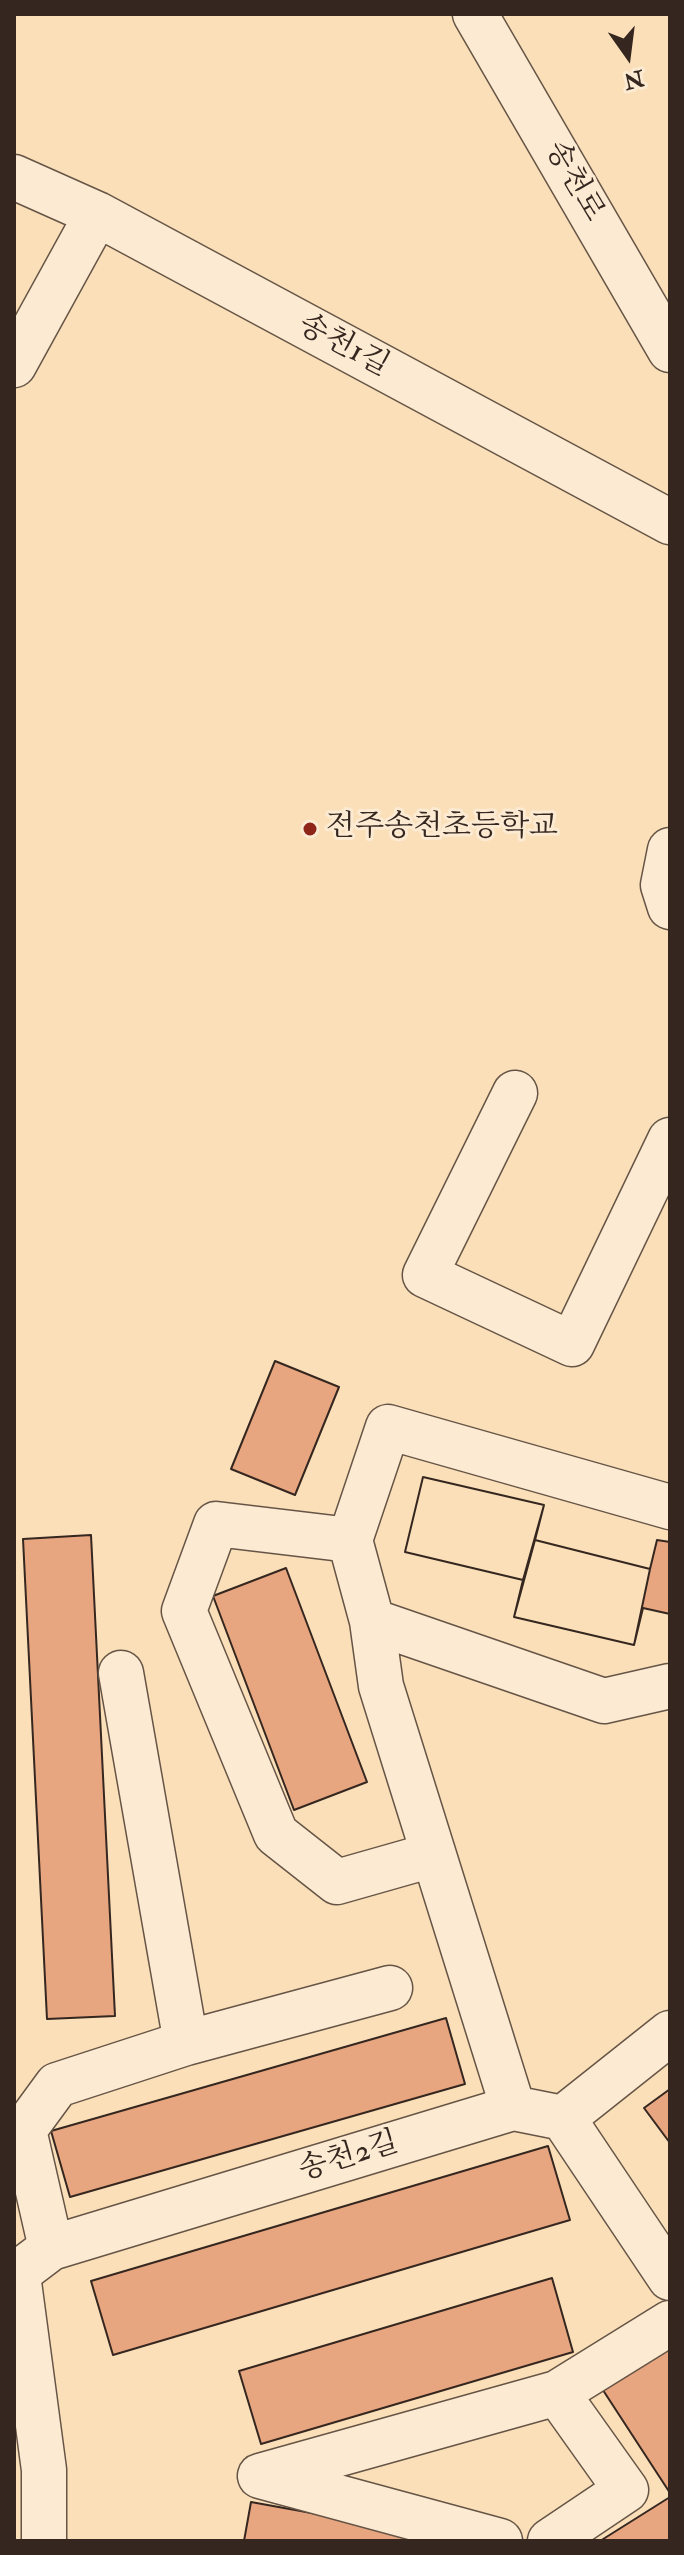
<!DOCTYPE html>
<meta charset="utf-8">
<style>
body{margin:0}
#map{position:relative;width:684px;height:2555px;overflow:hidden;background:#fadfb9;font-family:"IM FELL Double Pica",serif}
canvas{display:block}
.frame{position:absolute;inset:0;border:16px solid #352720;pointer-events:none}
.north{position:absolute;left:588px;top:16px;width:80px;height:80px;-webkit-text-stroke:6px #fcead2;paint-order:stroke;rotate:166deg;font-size:22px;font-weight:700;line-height:32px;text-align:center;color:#352720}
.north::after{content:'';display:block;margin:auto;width:28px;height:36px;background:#352720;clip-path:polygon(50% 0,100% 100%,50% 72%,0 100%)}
</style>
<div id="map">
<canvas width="684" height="2555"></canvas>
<div class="frame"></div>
<div class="north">N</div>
</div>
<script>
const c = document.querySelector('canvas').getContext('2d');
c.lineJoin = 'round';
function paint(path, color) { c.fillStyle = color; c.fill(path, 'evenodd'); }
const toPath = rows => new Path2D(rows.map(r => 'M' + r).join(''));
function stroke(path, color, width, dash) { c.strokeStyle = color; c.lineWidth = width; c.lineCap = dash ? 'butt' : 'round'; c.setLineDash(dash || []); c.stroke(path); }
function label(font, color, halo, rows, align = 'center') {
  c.font = font + ' "IM FELL Double Pica","Noto Serif KR",serif'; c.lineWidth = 6; c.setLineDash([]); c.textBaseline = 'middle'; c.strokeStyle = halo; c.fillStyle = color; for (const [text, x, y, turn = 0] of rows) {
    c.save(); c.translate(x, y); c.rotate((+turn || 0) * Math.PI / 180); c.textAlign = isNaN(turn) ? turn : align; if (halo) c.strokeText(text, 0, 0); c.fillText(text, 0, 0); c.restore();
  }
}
const building = toPath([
 [275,1361,339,1387,295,1495,231,1469,275,1361],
 [423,1477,544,1505,535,1540,650,1569,657,1540,670,1542,670,1614,643,1608,634,1645,514,1617,523,1580,405,1552,423,1477],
 [423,1477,544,1505,523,1580,405,1552,423,1477],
 [91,1535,115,2016,47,2019,23,1539,91,1535],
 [535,1540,650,1569,634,1645,514,1617,535,1540],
 [286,1568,367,1782,294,1810,213,1596,286,1568],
 [446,2018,465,2084,70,2197,51,2131,446,2018],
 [670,2089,670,2143,644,2108,670,2089],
 [548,2146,570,2220,113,2355,91,2281,548,2146],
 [552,2278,573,2352,261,2444,239,2371,552,2278],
 [663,2342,670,2352,670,2493,599,2384,663,2342],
 [670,2497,670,2541,600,2541,670,2497],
 [251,2502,466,2541,244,2541,251,2502]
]);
paint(building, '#e7a67f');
stroke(building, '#352720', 2);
const minor = toPath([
 [475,14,670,350],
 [14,177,97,214,670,522],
 [14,365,97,214],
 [670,850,663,885,670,907],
 [515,1093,425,1275,572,1344,670,1140],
 [350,1540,216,1524,184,1611,276,1834,337,1882,432,1855],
 [372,1621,604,1701,670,1686],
 [121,1673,186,2043],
 [513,2108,381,1686,372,1621,350,1540,388,1427,670,1507],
 [563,2118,670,2278],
 [51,2248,24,2130,57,2085,186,2043,390,1988],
 [18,2275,44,2470,44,2541],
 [14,2276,51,2248,513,2108,563,2118,670,2033],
 [500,2541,260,2476,557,2393],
 [550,2541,626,2490,557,2393,670,2323]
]);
stroke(minor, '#665546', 47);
stroke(minor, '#fcead2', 44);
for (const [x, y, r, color] of [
 [310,829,8,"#8f2418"]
]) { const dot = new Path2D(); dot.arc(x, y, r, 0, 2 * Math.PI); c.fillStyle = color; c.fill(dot); stroke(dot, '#fcead2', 3); }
label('30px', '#352720', '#fcead2', [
 ["송천로",573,182,60],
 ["송천1길",343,347,28],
 ["송천2길",349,2158,-17]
]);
label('30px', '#352720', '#fcead2', [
 ["전주송천초등학교",326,829]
], 'left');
</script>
